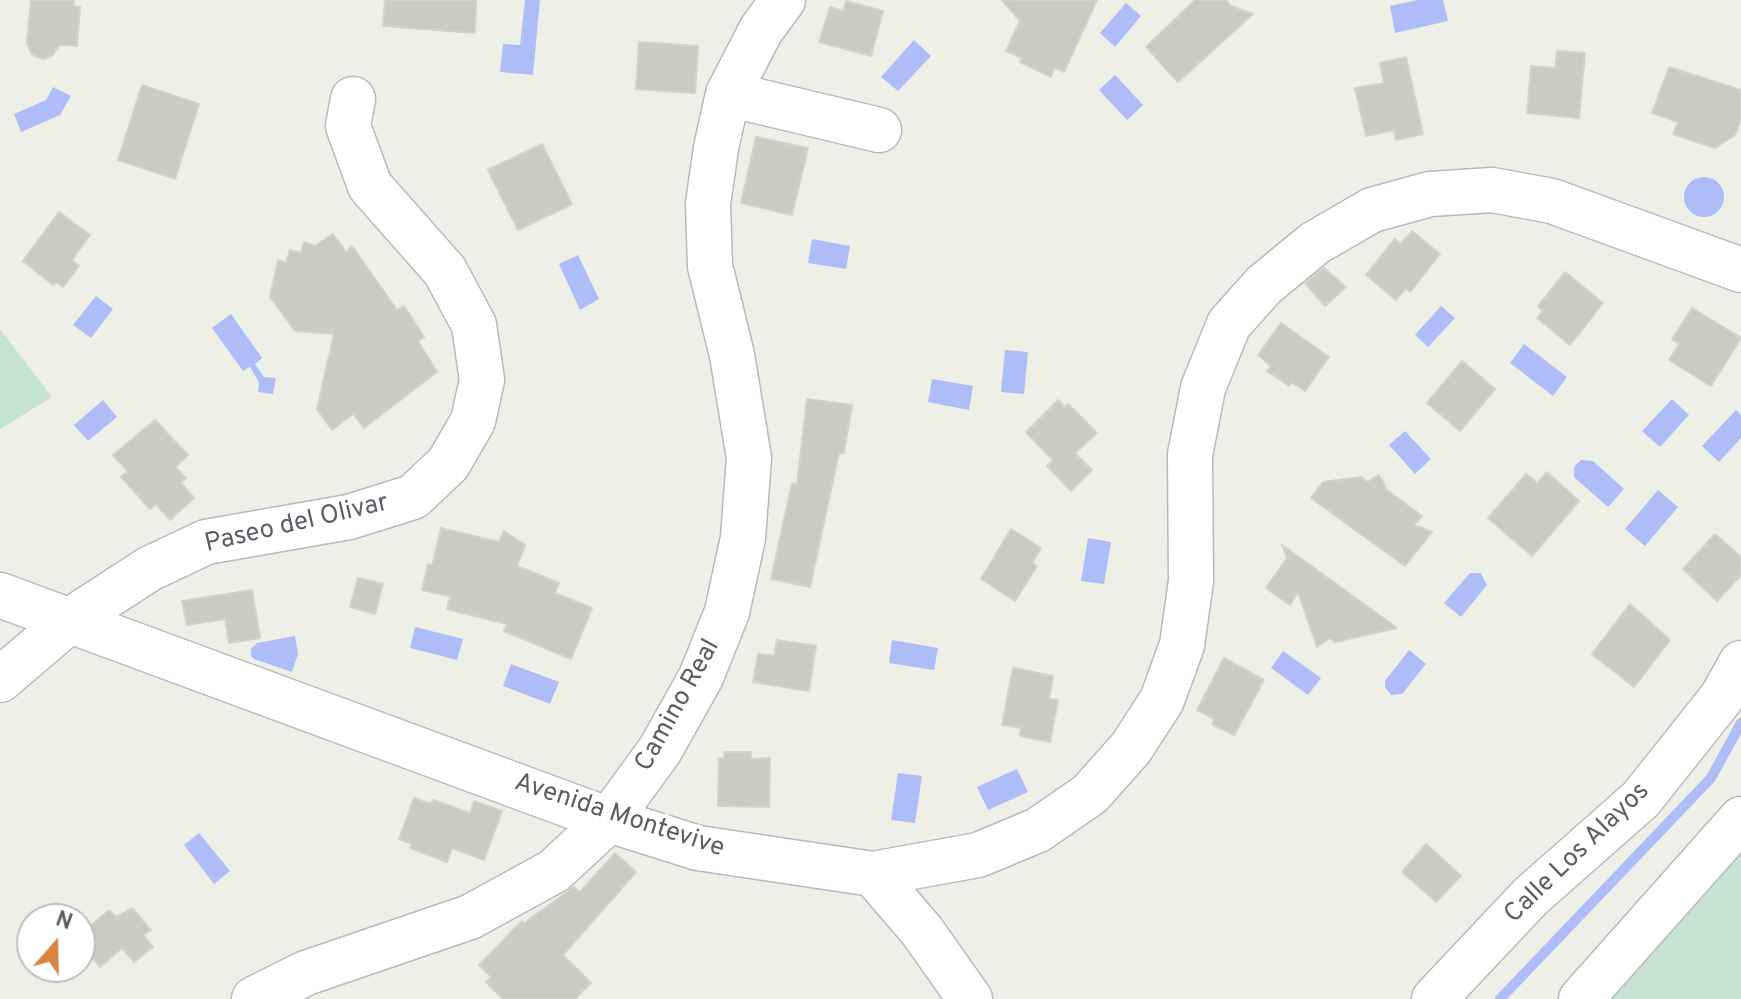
<!DOCTYPE html>
<style>
body{margin:0}
#map{position:relative;width:1741px;height:999px;overflow:hidden;background:#eeefe7;font-family:Overpass,sans-serif}
canvas{display:block}
.north{position:absolute;left:16px;top:903px;width:80px;height:80px;box-sizing:border-box;background:#fff;border:2px solid #bfbfc2;border-radius:50%;rotate:20deg;font-size:22px;font-weight:700;line-height:32px;text-align:center;color:#5e5f66}
.north::after{content:'';display:block;margin:auto;width:28px;height:36px;background:#db8441;clip-path:polygon(50% 0,100% 100%,50% 72%,0 100%)}
</style>
<div id="map">
<canvas width="1741" height="999"></canvas>
<div class="north">N</div>
</div>
<script>
const c = document.querySelector('canvas').getContext('2d');
c.lineJoin = 'round';
function paint(path, color) { c.fillStyle = color; c.fill(path, 'evenodd'); }
const toPath = rows => new Path2D(rows.map(r => 'M' + r).join(''));
function stroke(path, color, width, dash) { c.strokeStyle = color; c.lineWidth = width; c.lineCap = dash ? 'butt' : 'round'; c.setLineDash(dash || []); c.stroke(path); }
function label(font, color, halo, rows, align = 'center') {
  c.font = font + ' Overpass,sans-serif'; c.lineWidth = 8; c.setLineDash([]); c.textBaseline = 'middle'; c.strokeStyle = halo; c.fillStyle = color; for (const [text, x, y, turn = 0] of rows) {
    c.save(); c.translate(x, y); c.rotate((+turn || 0) * Math.PI / 180); c.textAlign = isNaN(turn) ? turn : align; if (halo) c.strokeText(text, 0, 0); c.fillText(text, 0, 0); c.restore();
  }
}
paint(toPath([
 [0,329,52,397,0,429],
 [1741,853,1741,999,1611,999,1711,888]
]), '#c6e4d1');
paint(toPath([
 [525,0,540,0,533,75,500,72,503,44,520,45],
 [1418,0,1443,0,1448,21,1395,33,1390,6],
 [1126,3,1141,16,1115,47,1100,33],
 [914,40,931,56,898,91,881,77],
 [1115,75,1143,105,1127,120,1099,90],
 [53,87,71,96,60,115,21,132,14,114,46,100],
 '1684 197a20 20 0 1 1 40 0a20 20 0 1 1-40 0Z',
 [812,239,850,246,846,269,808,263],
 [578,255,599,299,580,310,559,264],
 [96,296,113,309,91,338,73,325],
 [1441,306,1455,318,1428,347,1415,335],
 [231,314,262,358,255,364,264,377,276,378,273,394,258,392,259,382,250,367,243,371,212,328],
 [1524,344,1567,377,1553,396,1510,363],
 [1005,350,1028,352,1024,394,1001,392],
 [932,379,973,386,969,410,928,402],
 [1672,399,1689,415,1660,447,1642,431],
 [103,400,117,417,88,441,74,425],
 [1736,410,1741,415,1741,438,1719,462,1702,446],
 [1405,431,1431,459,1415,474,1389,445],
 [1581,460,1593,461,1624,489,1608,507,1574,477,1574,467],
 [1658,490,1678,507,1645,546,1625,529],
 [1088,538,1111,542,1104,584,1081,581],
 [1470,573,1481,573,1487,585,1461,617,1444,603],
 [415,627,463,639,457,660,410,648],
 [295,636,298,654,292,672,254,659,251,656,251,649,257,643],
 [892,640,938,648,934,670,889,663],
 [1409,650,1426,664,1402,694,1391,695,1385,687,1385,681],
 [1283,651,1321,678,1308,695,1271,668],
 [511,664,559,682,550,704,503,686],
 [1017,769,1028,792,988,810,977,787],
 [898,773,922,776,915,823,891,820],
 [199,833,230,871,214,884,184,845]
]), '#aebdf8');
stroke(toPath([
 [1500,999,1711,778,1741,723]
]), '#aebdf8', 10);
const building = toPath([
 [31,0,74,0,73,6,80,7,77,46,60,45,52,56,43,59,32,54,27,43,31,0],
 [385,0,476,0,475,33,383,26,385,0],
 [1002,0,1097,0,1064,72,1055,68,1051,77,1020,62,1022,58,1006,51,1020,21,1002,0],
 [1195,0,1226,0,1231,6,1253,14,1178,82,1146,47,1195,0],
 [846,1,883,11,871,56,819,42,830,7,843,11,846,1],
 [639,42,698,46,695,93,636,89,639,42],
 [1557,51,1585,53,1579,118,1527,113,1531,66,1555,68,1557,51],
 [1406,57,1423,134,1396,140,1394,130,1366,136,1355,88,1384,83,1380,63,1406,57],
 [1669,67,1741,90,1741,119,1735,135,1715,148,1673,134,1678,122,1652,113,1669,67],
 [142,85,199,104,175,179,118,160,142,85],
 [756,137,808,148,792,215,741,203,756,137],
 [542,144,572,204,518,230,488,170,542,144],
 [59,212,90,235,72,260,79,266,63,287,56,282,53,285,23,261,59,212],
 [1412,231,1440,254,1410,292,1406,288,1396,300,1366,275,1395,239,1401,244,1412,231],
 [333,234,346,252,352,246,397,310,404,306,424,337,418,341,437,372,364,428,353,414,332,430,317,409,334,334,295,331,270,297,278,260,286,263,290,250,301,253,304,242,315,246,333,234],
 [1324,268,1346,287,1325,306,1305,283,1324,268],
 [1565,272,1603,303,1570,345,1537,318,1543,311,1538,306,1565,272],
 [1692,308,1741,338,1711,386,1669,360,1679,344,1672,339,1692,308],
 [1281,323,1329,357,1305,391,1292,382,1289,386,1267,371,1271,366,1258,355,1281,323],
 [1462,361,1495,389,1460,431,1427,403,1462,361],
 [807,399,852,405,844,453,839,453,810,587,771,579,792,483,797,484,807,399],
 [1058,400,1065,407,1068,404,1097,433,1075,453,1092,470,1071,491,1047,466,1053,460,1026,432,1058,400],
 [155,420,188,455,175,467,186,478,181,483,194,498,170,520,156,504,150,509,121,477,128,471,113,455,155,420],
 [1547,472,1579,501,1532,556,1488,518,1526,474,1537,483,1547,472],
 [1379,475,1387,490,1422,516,1414,525,1432,532,1405,566,1311,498,1323,482,1361,477,1367,482,1379,475],
 [441,528,499,542,504,531,525,545,517,566,559,583,555,593,592,608,571,659,504,631,507,624,447,609,450,596,422,590,428,564,432,566,441,528],
 [1011,529,1041,548,1032,563,1037,566,1015,601,981,579,1011,529],
 [1715,534,1741,557,1741,575,1717,601,1683,569,1715,534],
 [1282,545,1306,562,1397,628,1335,642,1330,638,1317,647,1298,592,1290,605,1266,588,1287,558,1282,545],
 [358,578,383,584,375,614,350,607,358,578],
 [252,590,260,638,229,643,225,619,187,625,182,601,252,590],
 [1630,604,1670,640,1634,687,1592,654,1630,604],
 [777,640,816,646,809,691,753,682,758,654,774,656,777,640],
 [1224,658,1264,680,1234,735,1212,724,1214,719,1197,710,1224,658],
 [1013,668,1053,676,1049,699,1058,700,1050,742,1020,736,1021,728,1002,725,1013,668],
 [724,752,751,752,751,759,770,758,769,807,718,806,719,758,724,759,724,752],
 [414,798,431,804,433,800,470,813,474,801,502,811,484,860,452,848,447,862,410,848,412,844,399,839,414,798],
 [1426,844,1461,876,1436,902,1402,872,1426,844],
 [615,853,636,872,563,955,591,983,575,999,503,999,486,982,491,977,479,965,522,921,524,923,574,887,580,892,615,853],
 [132,908,151,930,143,935,153,947,134,962,122,948,100,967,80,943,80,935,109,910,116,917,132,908]
]);
paint(building, '#cbcbc3');
stroke(building, '#d3d4c6', 2);
const minor = toPath([
 [728,94,879,130],
 [0,595,609,820,698,848,873,874,978,855,1038,830,1090,794,1131,748,1162,700,1182,645,1191,581,1190,455,1203,388,1229,324,1264,285,1315,243,1372,210,1430,194,1492,190,1552,201,1741,270],
 [0,680,69,621,149,569,206,542,349,517,413,497,448,464,473,421,482,380,474,325,445,271,370,186,348,126,353,99],
 [873,874,922,931,970,999],
 [254,999,306,973,470,917,554,871,609,820,660,750,701,677,727,612,743,538,749,458,732,355,710,266,708,204,716,148,728,94,761,30,783,0],
 [1434,999,1530,897,1641,799,1722,697,1741,663],
 [1581,999,1741,819]
]);
stroke(minor, '#b9b9bf', 47);
stroke(minor, '#fff', 44);
label('26px', '#5e5f66', '#fff', [
 ["Paseo del Olivar",297,525,-13],
 ["Camino Real",679,706,-61],
 ["Avenida Montevive",619,817,18],
 ["Calle Los Alayos",1578,854,-44]
]);
</script>
